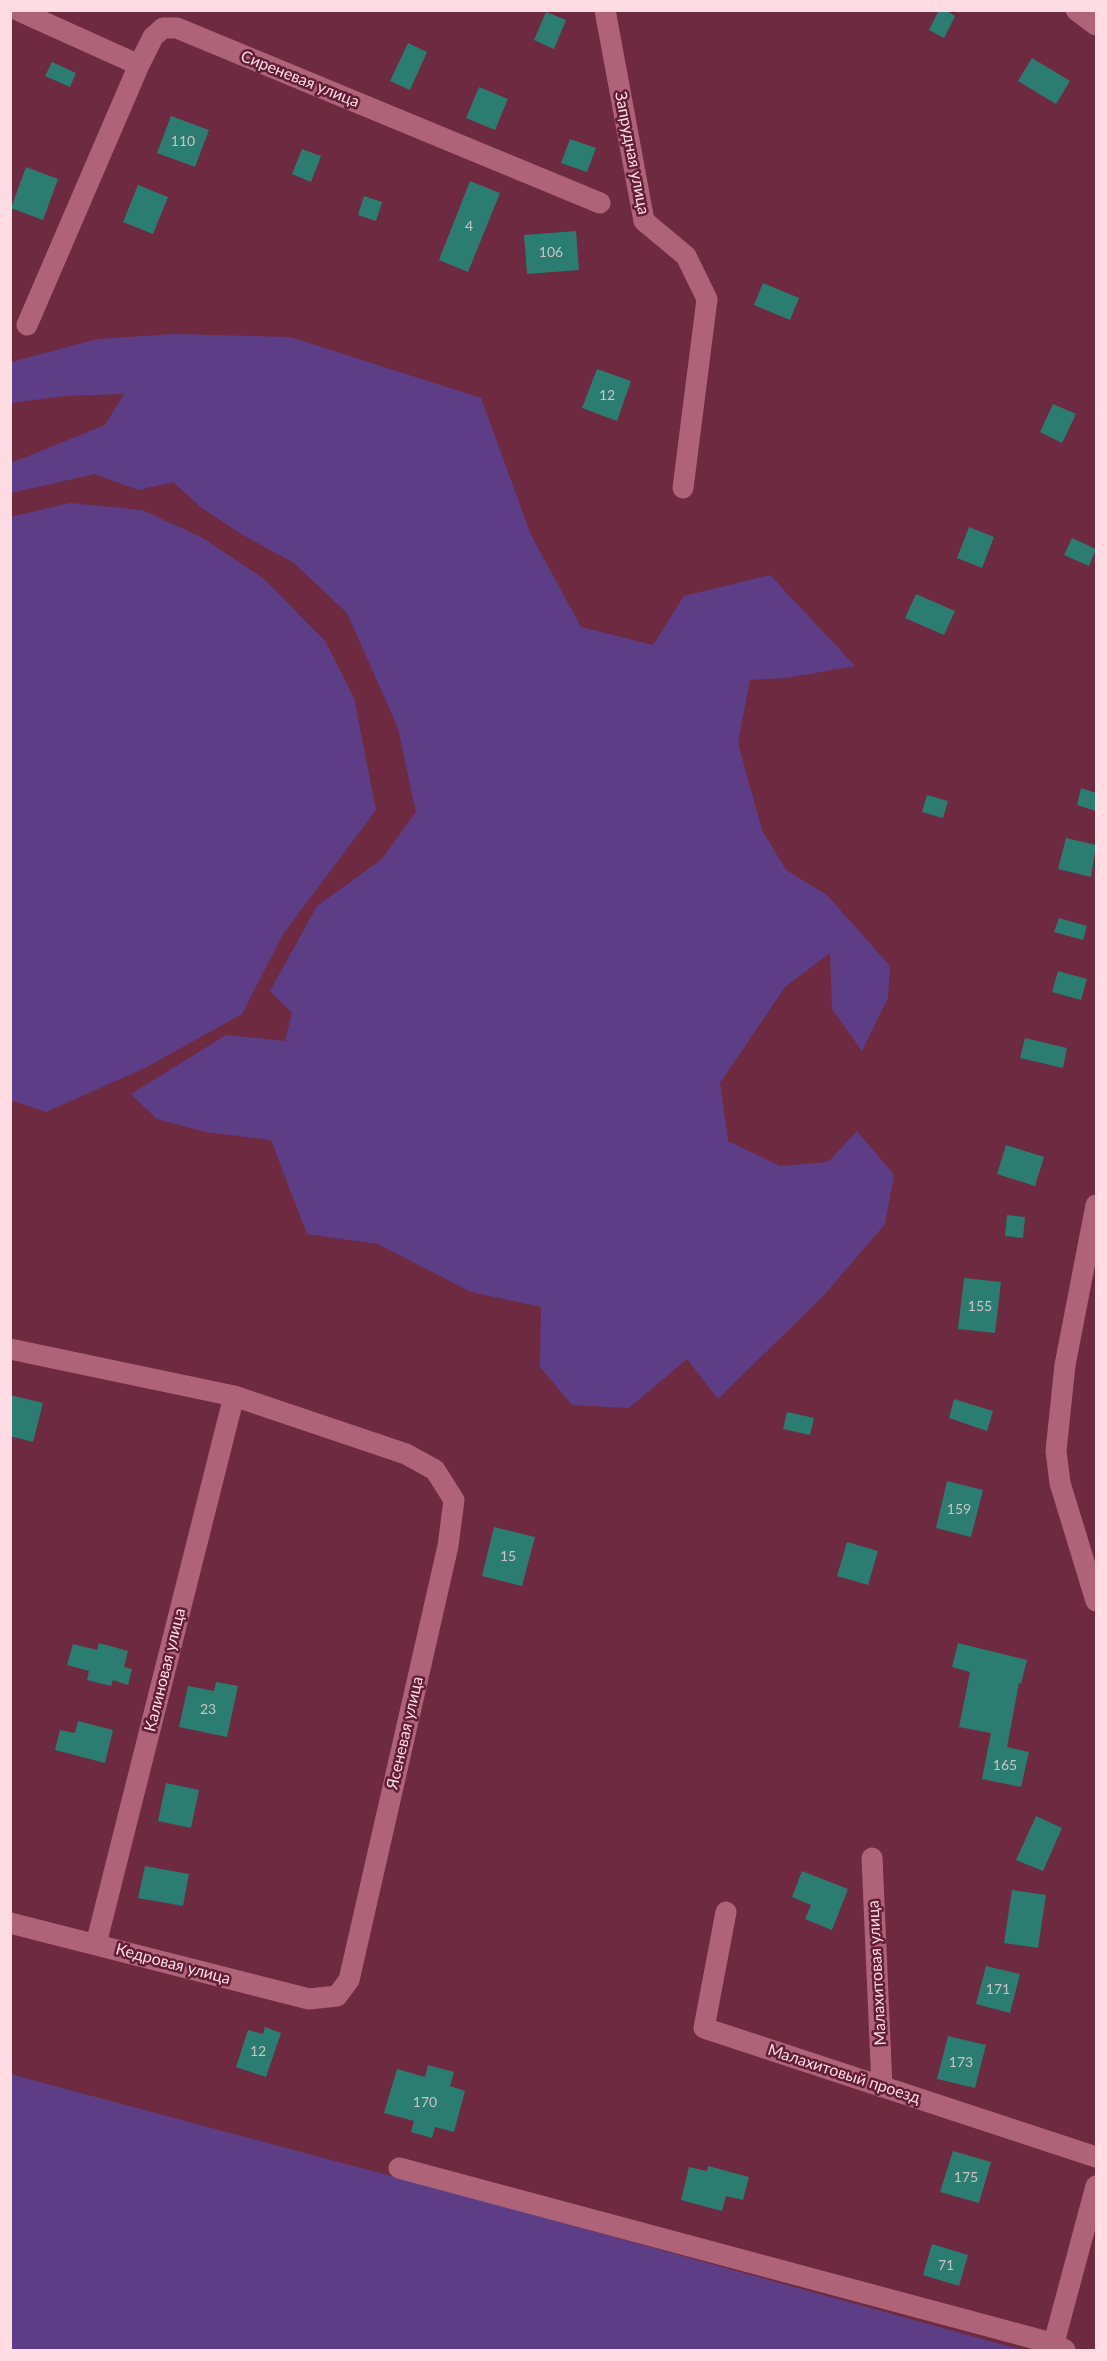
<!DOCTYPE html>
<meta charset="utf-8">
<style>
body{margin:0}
#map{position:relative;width:1107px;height:2361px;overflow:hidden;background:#6e2a41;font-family:Lato,sans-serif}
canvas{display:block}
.frame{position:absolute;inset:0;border:12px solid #ffdce4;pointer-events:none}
</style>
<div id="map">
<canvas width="1107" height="2361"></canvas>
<div class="frame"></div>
</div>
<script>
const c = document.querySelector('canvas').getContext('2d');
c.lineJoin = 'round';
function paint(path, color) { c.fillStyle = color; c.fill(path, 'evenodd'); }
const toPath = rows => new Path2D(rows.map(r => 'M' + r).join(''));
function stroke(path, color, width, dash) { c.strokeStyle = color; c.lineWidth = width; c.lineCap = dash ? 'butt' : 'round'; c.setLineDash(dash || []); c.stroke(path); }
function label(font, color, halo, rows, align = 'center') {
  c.font = font + ' Lato,sans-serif'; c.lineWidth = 5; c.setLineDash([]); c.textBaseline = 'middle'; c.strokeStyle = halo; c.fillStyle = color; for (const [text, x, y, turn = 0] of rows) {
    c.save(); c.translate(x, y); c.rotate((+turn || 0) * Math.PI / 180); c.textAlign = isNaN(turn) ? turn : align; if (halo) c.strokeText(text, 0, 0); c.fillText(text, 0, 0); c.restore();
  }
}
paint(toPath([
 [173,334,290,337,481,398,531,535,581,627,653,645,684,596,770,575,855,666,786,678,750,680,738,743,762,830,786,870,827,895,890,966,888,998,862,1051,832,1009,830,953,785,987,720,1083,728,1141,780,1166,828,1162,857,1131,894,1175,885,1224,824,1295,718,1399,687,1359,629,1408,572,1405,540,1367,541,1307,471,1292,378,1244,307,1234,271,1140,206,1132,157,1119,131,1094,226,1035,285,1041,292,1013,270,991,317,906,382,859,416,812,398,728,347,613,294,563,243,535,203,509,173,482,138,490,95,474,11,493,11,463,105,425,124,394,64,396,11,403,11,362,98,339],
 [70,503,142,510,201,537,264,579,325,641,354,698,376,810,283,934,242,1014,145,1068,46,1112,11,1100,10,517],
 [10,2074,469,2197,1022,2350,11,2350]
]), '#5d3e86');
paint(toPath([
 [939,10,945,10,955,16,944,38,929,30],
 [546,12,566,20,554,49,534,40],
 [408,43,427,52,410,90,390,81],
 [1032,58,1070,81,1056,104,1018,81],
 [52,62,76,73,70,87,45,76],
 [479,87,508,99,495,130,466,118],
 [171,116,209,130,195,167,157,153],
 [570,139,596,148,587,172,561,163],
 [302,149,321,156,311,182,292,174],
 [26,167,58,179,43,220,11,208],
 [470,181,500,193,468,272,439,260],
 [138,185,168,197,153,234,123,222],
 [364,196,382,202,376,221,358,215],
 [576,231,579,270,527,274,524,235],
 [763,283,799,298,790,320,754,305],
 [597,369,631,381,617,421,582,408],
 [1053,404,1076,414,1062,443,1040,432],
 [969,527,994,537,982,568,957,558],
 [1072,538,1096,549,1089,566,1064,555],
 [916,594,955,611,944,635,905,618],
 [1081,788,1096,793,1096,811,1077,805],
 [927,795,948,801,943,818,922,812],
 [1066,838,1096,845,1091,877,1058,869],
 [1059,918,1087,926,1083,940,1054,932],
 [1058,971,1087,979,1081,1000,1052,992],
 [1025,1038,1067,1048,1063,1068,1020,1058],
 [1006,1145,1044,1157,1035,1186,997,1174],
 [1007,1215,1025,1217,1023,1238,1005,1236],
 [964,1278,1001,1282,995,1333,958,1329],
 [10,1395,43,1403,33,1442,10,1436],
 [954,1399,993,1411,987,1431,949,1418],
 [787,1412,814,1418,810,1435,783,1429],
 [947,1481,983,1490,971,1537,936,1528],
 [494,1527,535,1537,522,1586,482,1576],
 [847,1542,878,1551,868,1585,837,1576],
 [99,1643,128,1651,124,1667,132,1669,128,1685,113,1680,111,1686,87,1680,89,1671,67,1665,73,1644,97,1650],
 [958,1643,1027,1660,1021,1684,1019,1683,1007,1747,1029,1752,1021,1787,982,1779,991,1733,959,1727,970,1672,952,1667],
 [216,1682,238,1686,227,1737,179,1727,188,1686,214,1691],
 [78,1721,113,1730,105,1763,55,1750,60,1730,75,1733],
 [166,1783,199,1790,191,1828,158,1821],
 [1036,1816,1062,1828,1043,1871,1016,1860],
 [145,1866,189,1874,183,1906,138,1898],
 [802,1871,848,1889,832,1930,805,1919,811,1905,792,1897],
 [1012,1890,1046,1895,1038,1948,1004,1943],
 [986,1966,1020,1974,1010,2013,976,2004],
 [265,2027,281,2033,266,2077,236,2067,248,2030,263,2034],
 [948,2036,986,2045,975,2088,937,2079],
 [428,2065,454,2072,450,2086,465,2091,454,2132,435,2127,432,2138,411,2132,414,2121,384,2113,397,2069,425,2077],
 [953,2151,991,2162,979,2203,940,2192],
 [708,2166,749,2177,743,2200,726,2196,722,2211,681,2200,689,2167,707,2171],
 [932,2244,968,2255,959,2286,923,2275]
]), '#2b7d71');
stroke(toPath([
 [17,10,139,65,153,37,163,28,177,28,600,203],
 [605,10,644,221,686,256,707,299,683,488],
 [1076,10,1096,25],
 [27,325,139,65],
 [1096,1205,1065,1365,1056,1451,1060,1483,1096,1601],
 [10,1349,234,1396,406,1454,435,1470,454,1500,448,1546,349,1980,337,1996,309,1999,10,1923],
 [872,1858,882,2087],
 [726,1912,704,2028,1096,2157],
 [96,1944,234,1396],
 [399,2168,1055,2344,1065,2350],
 [1052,2350,1096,2186]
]), '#af6379', 21);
label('14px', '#cac4c7', null, [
 ["110",183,141],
 ["4",469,226],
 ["106",551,252],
 ["12",607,395],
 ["155",980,1306],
 ["159",959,1509],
 ["15",508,1556],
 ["23",208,1709],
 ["165",1005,1765],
 ["171",998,1989],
 ["12",258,2051],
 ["173",961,2062],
 ["170",425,2102],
 ["175",966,2177],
 ["71",946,2265]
]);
label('16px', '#ffdce4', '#621e37', [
 ["Сиреневая улица",300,79,22],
 ["Запрудная улица",632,153,79],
 ["Калиновая улица",165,1670,-76],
 ["Ясеневая улица",405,1733,-77],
 ["Кедровая улица",173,1964,15],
 ["Малахитовая улица",877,1973,-93],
 ["Малахитовый проезд",844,2074,18]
]);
</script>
